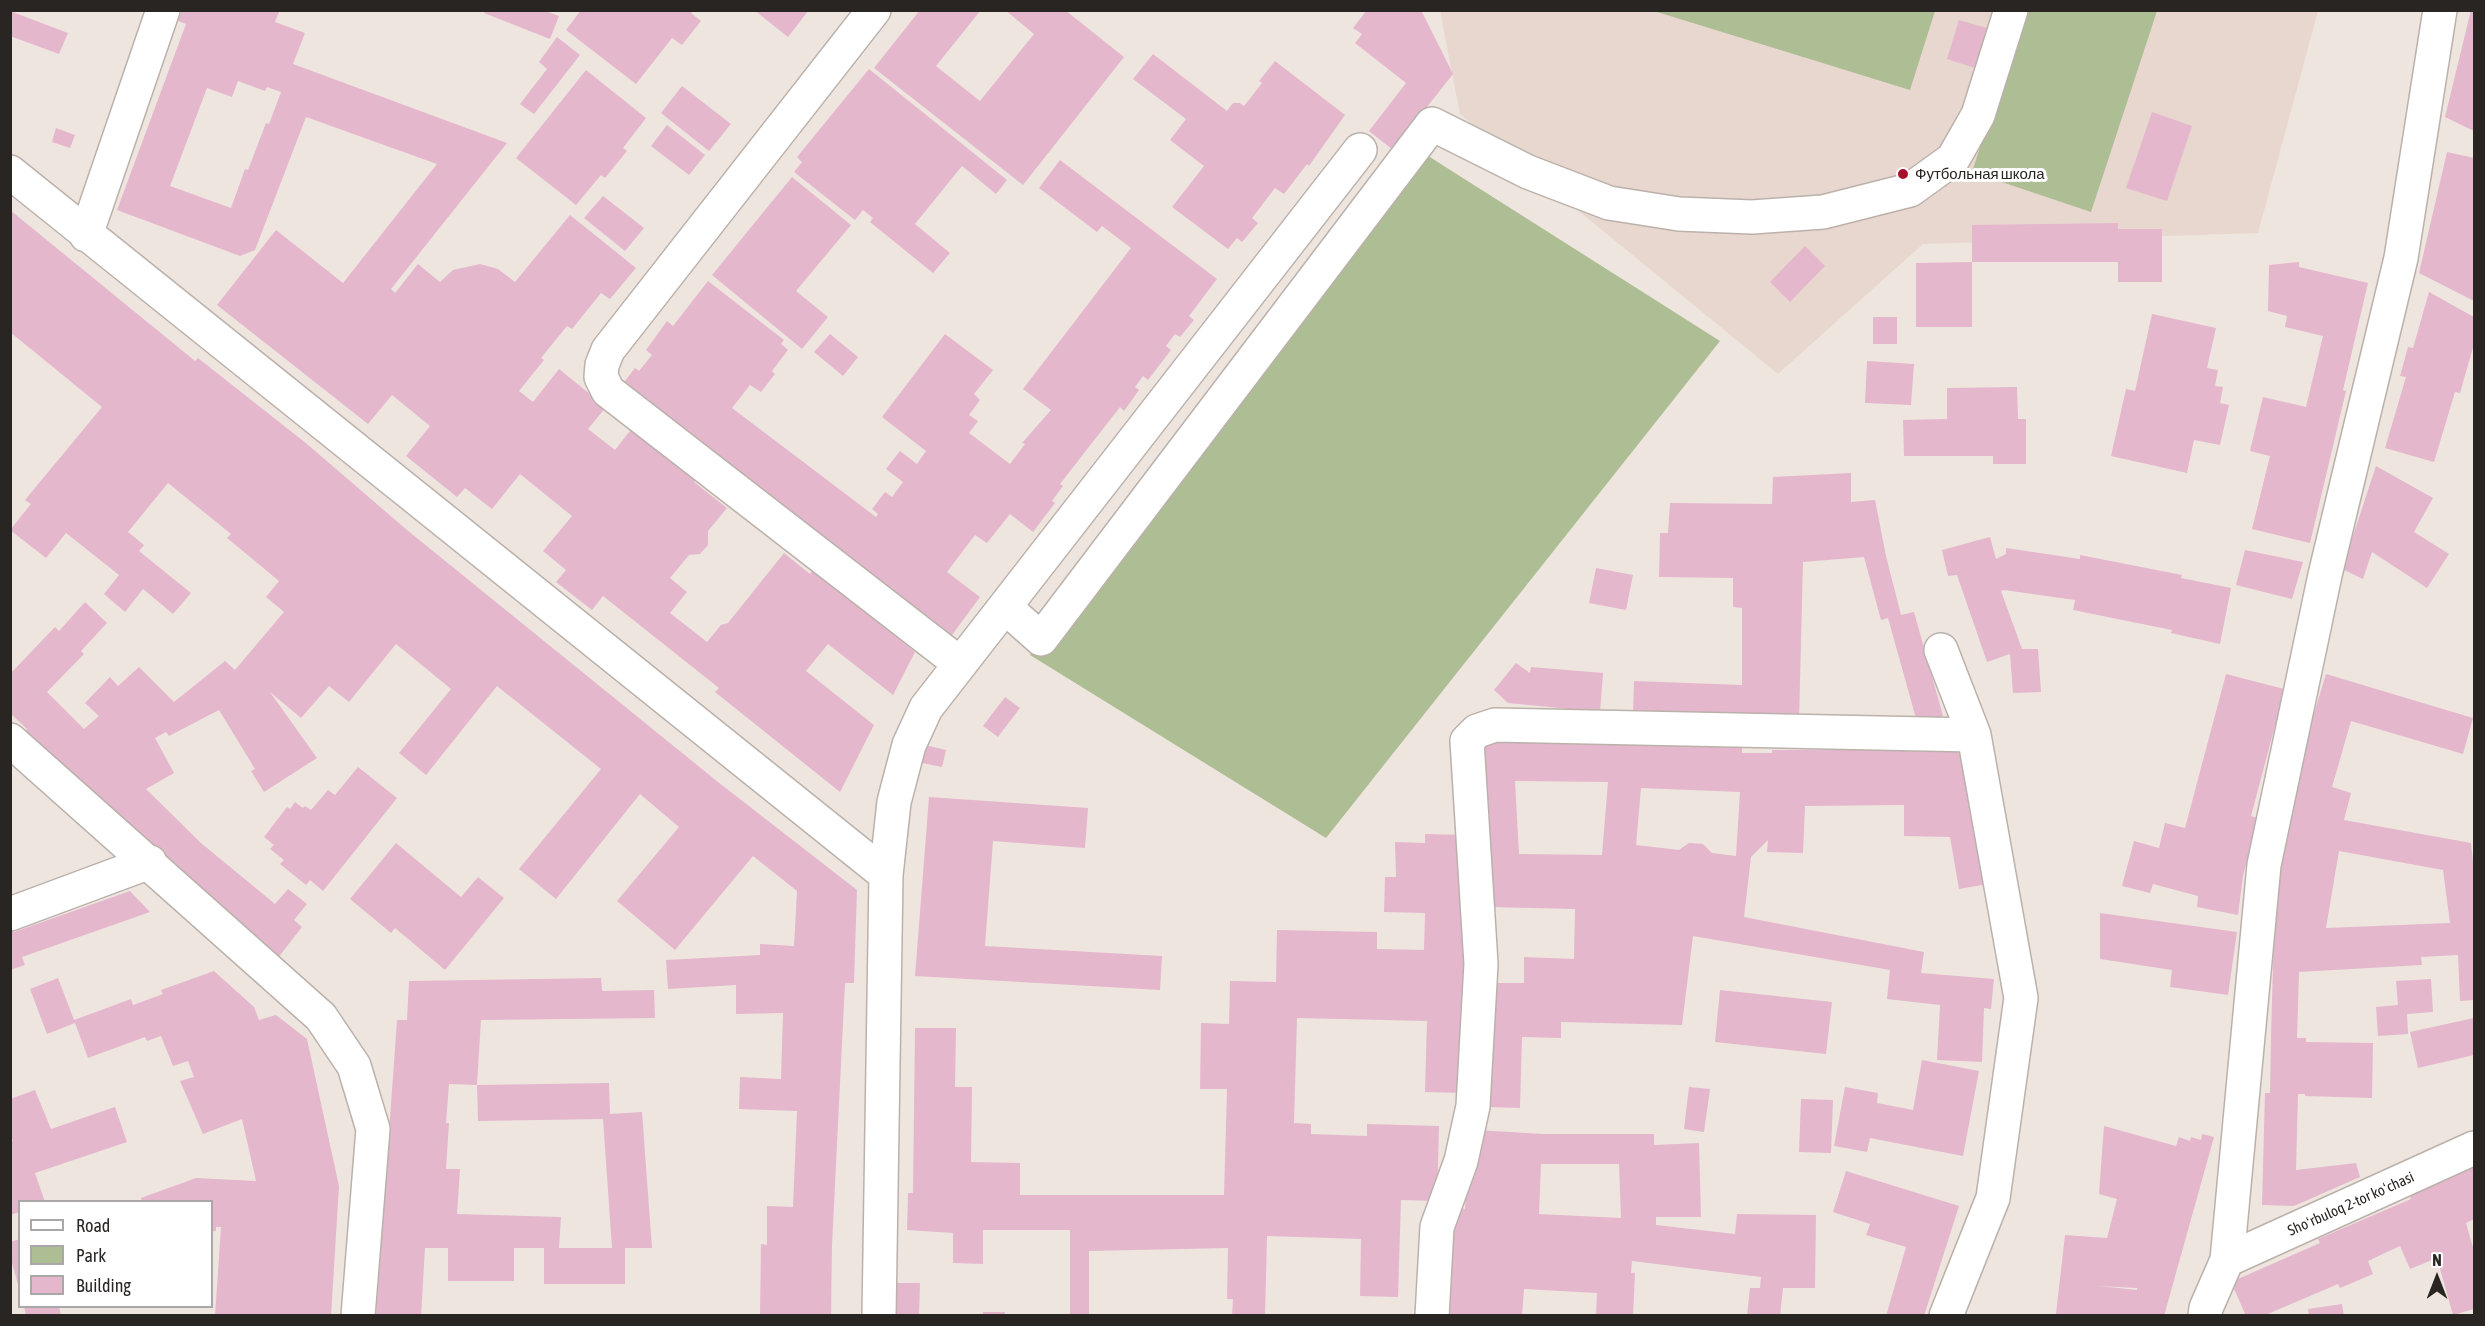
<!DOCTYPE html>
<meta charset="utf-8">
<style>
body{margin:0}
#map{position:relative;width:2485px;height:1326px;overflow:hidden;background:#efe5df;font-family:"Asap Condensed",sans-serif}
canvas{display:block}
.frame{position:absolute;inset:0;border:12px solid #292523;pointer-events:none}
.legend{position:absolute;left:18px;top:1200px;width:195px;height:108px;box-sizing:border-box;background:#fff;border:2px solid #a9a8a7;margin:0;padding:8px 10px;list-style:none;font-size:18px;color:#292523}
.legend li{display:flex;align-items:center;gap:12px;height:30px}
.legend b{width:30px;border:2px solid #a9a8a7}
.north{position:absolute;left:2407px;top:1248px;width:60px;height:60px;-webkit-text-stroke:4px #fff;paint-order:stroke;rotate:0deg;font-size:16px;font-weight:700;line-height:24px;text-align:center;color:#292523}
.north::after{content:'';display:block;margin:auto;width:21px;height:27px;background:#292523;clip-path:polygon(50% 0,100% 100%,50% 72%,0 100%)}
</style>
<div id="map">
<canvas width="2485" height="1326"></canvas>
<div class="frame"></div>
<ul class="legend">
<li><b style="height:8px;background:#fff"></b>Road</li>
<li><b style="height:16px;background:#adbd94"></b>Park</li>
<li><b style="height:16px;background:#e4b7cd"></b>Building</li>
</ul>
<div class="north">N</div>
</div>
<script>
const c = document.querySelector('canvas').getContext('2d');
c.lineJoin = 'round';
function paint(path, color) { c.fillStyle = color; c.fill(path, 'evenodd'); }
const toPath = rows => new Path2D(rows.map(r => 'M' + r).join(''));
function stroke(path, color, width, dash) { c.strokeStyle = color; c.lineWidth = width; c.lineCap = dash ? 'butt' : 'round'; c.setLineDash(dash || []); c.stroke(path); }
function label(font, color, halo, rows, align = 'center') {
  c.font = font + ' "Asap Condensed",sans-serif'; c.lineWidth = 6; c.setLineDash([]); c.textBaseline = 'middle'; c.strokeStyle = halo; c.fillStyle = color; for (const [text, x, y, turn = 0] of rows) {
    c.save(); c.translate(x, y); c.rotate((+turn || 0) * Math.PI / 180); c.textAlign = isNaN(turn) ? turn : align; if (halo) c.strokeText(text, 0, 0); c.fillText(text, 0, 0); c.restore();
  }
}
paint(toPath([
 [1440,11,2318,11,2258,233,1923,244,1778,374,1460,114]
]), '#e8d7ce');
paint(toPath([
 [1654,11,1935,11,1910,90],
 [2025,11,2157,11,2091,212,1972,172],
 [1425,154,1720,341,1326,838,1030,655]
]), '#adbd94');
paint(toPath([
 [182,10,280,10,275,22,305,33,293,64,507,143,391,289,395,293,418,264,440,282,453,270,480,264,498,269,515,282,570,215,636,268,610,299,601,293,572,329,567,326,541,358,544,360,519,391,533,402,559,369,606,407,588,429,615,450,633,427,697,478,694,482,727,508,708,531,708,545,700,554,689,555,670,578,687,592,670,613,707,642,721,625,728,623,784,553,810,574,813,570,915,652,893,695,828,644,806,671,874,725,840,792,715,692,719,688,603,596,592,610,556,582,566,570,543,551,572,516,520,474,492,509,465,488,457,497,406,456,430,426,392,395,368,424,217,305,276,230,343,283,437,164,306,117,255,250,240,256,117,210,186,24,178,21],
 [238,81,265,91,267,87,281,92,269,124,266,123,248,170,245,169,231,208,170,186,207,88,232,97],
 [485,10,543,10,559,16,550,39,484,13],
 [581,10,693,10,691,13,701,21,682,45,672,38,636,84,566,30],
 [754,10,809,10,788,37],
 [920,10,981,10,936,66,980,101,1034,34,1005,10,1065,10,1124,57,1023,185,874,68],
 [1367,10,1421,10,1453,74,1393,150,1369,131,1406,83,1355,43,1362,34,1353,28],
 [2471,10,2474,10,2474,131,2445,117],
 [10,11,68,33,59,54,10,36],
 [1959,20,1990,29,1978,69,1947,59],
 [557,37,580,55,534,114,520,104,547,69,539,62],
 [1153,54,1227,111,1233,103,1240,103,1244,106,1262,83,1259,81,1275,61,1345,115,1309,166,1307,164,1284,194,1275,188,1252,218,1258,223,1242,242,1237,238,1228,249,1172,207,1204,166,1170,140,1186,119,1133,79],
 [869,69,1007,180,996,194,962,166,915,224,950,253,933,273,870,222,873,218,863,210,855,220,794,172,802,162,797,157],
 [586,70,646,118,623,148,627,151,605,178,601,175,576,205,516,158],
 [682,86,731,124,709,151,661,113],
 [2152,112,2192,126,2167,201,2126,188],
 [667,125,705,155,689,175,651,146],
 [56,128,75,135,70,148,52,142],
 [2447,152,2474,158,2474,301,2419,273],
 [1060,160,1217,279,1189,316,1194,320,1180,337,1175,334,1166,346,1171,350,1148,380,1143,376,1135,387,1139,390,1124,411,1120,407,1060,484,1063,486,1052,501,1055,503,1033,532,1010,514,987,543,975,535,947,572,980,597,952,635,622,385,635,368,639,371,652,355,646,350,667,321,673,326,708,281,784,340,781,344,788,350,772,371,775,374,761,392,750,385,732,408,876,517,878,514,872,509,885,492,892,497,903,482,886,469,900,451,917,464,926,451,882,417,945,334,993,370,974,394,980,400,969,415,978,421,969,433,1010,464,1025,444,1022,443,1051,410,1023,389,1131,248,1102,226,1097,232,1039,188],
 [792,177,851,225,796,291,828,317,802,349,712,275],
 [603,196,644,228,625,251,584,218],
 [10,210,195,361,198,358,307,444,407,530,718,782,857,890,854,983,845,983,832,1245,831,1316,760,1316,761,1244,767,1245,767,1206,793,1207,797,1111,739,1109,740,1077,781,1079,783,1013,736,1014,736,985,668,989,666,960,760,955,760,944,794,946,797,891,753,856,675,950,617,901,679,827,640,794,556,899,519,869,601,769,497,686,426,775,399,753,451,689,396,644,349,702,329,686,301,718,270,692,317,758,264,792,251,771,255,769,219,710,169,736,166,732,155,738,174,773,146,789,201,843,275,904,288,889,307,904,294,920,302,927,277,959,25,732,27,729,10,713,10,674,55,627,59,631,85,602,107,623,81,651,84,654,47,692,84,729,99,716,85,703,110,677,118,686,139,667,174,702,225,661,235,670,284,612,266,597,279,581,227,538,231,534,168,483,128,532,144,545,139,551,191,593,173,614,143,589,125,612,104,594,119,575,66,533,46,558,10,530,31,504,25,500,102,407,10,332],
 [2118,223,2118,229,2162,229,2162,282,2118,282,2118,262,1972,262,1972,225],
 [1805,246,1825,266,1790,302,1770,282],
 [1972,262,1972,327,1916,327,1916,263],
 [2299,262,2299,267,2368,283,2343,390,2346,391,2310,543,2252,529,2270,456,2250,451,2263,397,2306,407,2323,336,2285,327,2287,316,2268,311,2269,265],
 [2429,292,2474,317,2474,344,2460,393,2455,392,2434,462,2385,448,2406,377,2400,376,2408,347,2413,348],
 [2152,314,2216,328,2207,368,2218,370,2215,386,2223,387,2220,403,2229,405,2220,445,2194,440,2187,473,2111,456,2126,389,2135,391],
 [1873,317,1897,317,1897,344,1873,344],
 [830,334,858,357,843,376,814,352],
 [1867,361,1914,364,1911,405,1865,403],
 [2017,387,2018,419,2026,419,2026,464,1993,464,1993,456,1904,456,1903,420,1947,419,1947,388],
 [2376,466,2433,498,2414,532,2449,554,2427,588,2372,552,2363,579,2342,569],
 [1851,473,1851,502,1875,500,1886,556,1901,615,1914,612,1943,716,1917,722,1888,618,1881,620,1864,557,1803,562,1799,721,1633,716,1634,681,1742,685,1742,608,1733,607,1733,578,1659,577,1660,533,1668,533,1670,503,1772,504,1773,477],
 [1990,537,1996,559,2006,554,2006,548,2080,559,2080,555,2182,575,2181,578,2231,588,2220,644,2171,633,2172,630,2073,610,2075,600,2004,590,2001,591,2022,649,2038,649,2041,692,2013,693,2010,654,1987,662,1957,575,1948,576,1942,550],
 [2245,550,2303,562,2292,599,2236,585],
 [1596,568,1633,575,1626,610,1589,603],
 [1516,663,1530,673,1531,667,1603,673,1600,712,1508,703,1494,690],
 [2226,674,2288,690,2280,723,2276,722,2251,816,2258,818,2243,876,2238,915,2197,907,2198,896,2153,884,2150,893,2122,886,2134,841,2159,848,2165,823,2185,828],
 [2326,674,2473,718,2463,754,2351,721,2332,787,2351,793,2344,820,2471,843,2474,872,2474,1000,2460,1001,2458,955,2421,957,2422,965,2299,972,2297,1038,2306,1038,2306,1042,2373,1043,2372,1098,2305,1096,2305,1094,2298,1094,2296,1170,2356,1163,2360,1177,2294,1206,2262,1205,2265,1093,2270,1093,2271,1037,2274,928,2269,928,2307,718,2312,720],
 [2339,851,2443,870,2450,923,2326,928],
 [1005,697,1020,708,998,737,983,726],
 [1481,737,1742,748,1742,753,1772,753,1772,750,1963,750,1994,883,1959,889,1950,837,1904,836,1904,805,1805,806,1803,853,1767,852,1768,840,1751,857,1744,917,1924,952,1921,973,1994,979,1991,1009,1984,1008,1982,1062,1937,1060,1940,1005,1887,999,1890,970,1693,936,1682,1025,1561,1022,1561,1038,1522,1037,1520,1108,1489,1107,1492,983,1524,983,1524,957,1574,959,1575,909,1490,907],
 [1515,781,1608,782,1602,855,1519,854],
 [1641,788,1740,792,1736,856,1712,853,1703,844,1689,843,1679,850,1636,845],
 [925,745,946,750,942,767,922,763],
 [358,767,397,798,323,891,310,880,306,885,280,864,284,860,270,849,274,845,264,837,287,807,290,809,295,802,303,808,305,806,311,810,328,790,335,795],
 [929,797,1088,808,1085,848,993,841,985,946,1162,956,1160,990,915,976],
 [1425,834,1465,835,1466,987,1463,1093,1425,1092,1427,1021,1297,1018,1294,1123,1311,1124,1311,1134,1367,1136,1367,1124,1439,1126,1437,1201,1401,1200,1398,1297,1360,1296,1361,1239,1267,1236,1265,1316,1232,1316,1233,1299,1227,1299,1228,1248,1089,1251,1089,1316,1070,1316,1070,1230,983,1230,983,1264,953,1263,953,1233,907,1230,908,1193,913,1193,915,1028,956,1028,955,1087,972,1087,971,1162,1020,1163,1020,1195,1224,1195,1227,1089,1200,1089,1201,1023,1229,1024,1230,981,1276,982,1277,930,1377,932,1377,949,1424,950,1425,913,1384,912,1385,877,1396,877,1395,842,1425,843],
 [396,843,461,897,478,877,504,898,445,970,395,928,391,933,350,899],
 [130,891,150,912,22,957,25,965,10,970,10,924,14,932],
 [2100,913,2237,932,2228,995,2170,987,2172,970,2100,959],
 [214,971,254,1007,259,1020,276,1015,307,1039,339,1186,331,1316,215,1316,221,1227,216,1227,216,1231,212,1231,212,1202,142,1202,141,1198,196,1178,256,1181,242,1119,203,1134,180,1081,194,1077,188,1061,173,1066,161,1036,147,1041,145,1037,88,1058,75,1023,47,1034,30,989,58,978,74,1020,131,999,133,1005,163,994,161,990],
 [601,978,602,991,654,990,655,1018,481,1020,477,1085,449,1084,446,1123,449,1123,446,1169,460,1169,457,1214,561,1217,559,1248,612,1248,603,1119,478,1121,477,1085,609,1083,610,1114,642,1112,652,1248,625,1248,625,1284,544,1284,544,1248,514,1248,514,1281,448,1281,448,1248,425,1248,421,1316,376,1316,397,1020,407,1020,409,981],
 [2431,979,2433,1012,2407,1014,2408,1034,2378,1036,2376,1007,2398,1005,2396,981],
 [1720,990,1832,1002,1826,1054,1715,1042],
 [2474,1018,2474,1055,2418,1068,2410,1032],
 [1922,1060,1979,1071,1963,1156,1870,1138,1867,1152,1834,1146,1845,1087,1878,1093,1877,1103,1913,1110],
 [1689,1087,1710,1089,1704,1132,1684,1129],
 [35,1090,51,1129,115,1107,127,1142,35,1173,45,1202,20,1202,20,1212,10,1215,10,1142,13,1141,10,1134,10,1099],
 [1801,1099,1833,1100,1831,1153,1799,1152],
 [2104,1126,2176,1146,2179,1137,2190,1141,2191,1137,2201,1140,2202,1134,2214,1137,2164,1316,2056,1314,2065,1235,2107,1238,2117,1199,2099,1194],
 [2099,1286,2137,1288,2137,1290],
 [1477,1130,1543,1134,1654,1134,1654,1145,1699,1143,1701,1217,1656,1217,1656,1225,1735,1234,1737,1214,1816,1215,1815,1288,1783,1288,1780,1316,1747,1316,1750,1288,1760,1288,1761,1277,1632,1261,1631,1273,1635,1273,1633,1316,1596,1316,1597,1293,1524,1289,1522,1316,1444,1316,1450,1208,1465,1209,1466,1176,1475,1177],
 [1541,1164,1619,1164,1621,1218,1539,1214],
 [2474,1161,2474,1219,2466,1223,2474,1251,2474,1309,2453,1315,2437,1258,2410,1269,2400,1246,2368,1261,2373,1274,2340,1288,2338,1284,2263,1316,2246,1316,2231,1282,2320,1243,2318,1239,2411,1199,2407,1190],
 [1846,1171,1959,1206,1924,1316,1886,1316,1906,1247,1866,1235,1870,1224,1833,1212],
 [20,1239,20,1288,19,1288,10,1256,10,1242],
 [894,1283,920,1283,919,1316,894,1316],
 [2342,1304,2344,1316,2309,1316,2308,1309],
 [24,1306,59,1306,61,1316,26,1316],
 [983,1312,1005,1312,1005,1316,983,1316]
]), '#e4b7cd');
const minor = toPath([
 [874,10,608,350,602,365,601,377,608,391,959,663],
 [10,172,886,875,879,1316],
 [86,235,163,10],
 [1005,607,1041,639,1432,124,1528,172,1609,203,1679,214,1752,217,1823,212,1910,190,1953,159,1978,115,2011,10],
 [1941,650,1974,735],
 [10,740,321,1017,354,1066,373,1129,358,1316],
 [886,875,894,802,909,745,926,708,1360,150],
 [10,914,150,862],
 [2227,1260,2474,1148],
 [1432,1316,1437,1227,1461,1161,1473,1106,1481,964,1467,741,1477,731,1495,725,1974,735,2021,998,1993,1198,1946,1316],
 [2205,1316,2206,1308,2227,1260,2264,865,2325,575,2401,258,2440,10]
]);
stroke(minor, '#bbb1ab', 36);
stroke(minor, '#fff', 33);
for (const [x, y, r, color] of [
 [1903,174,6,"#a80f2a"]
]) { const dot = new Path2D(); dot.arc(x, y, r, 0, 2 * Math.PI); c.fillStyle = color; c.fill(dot); stroke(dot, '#fff', 2); }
label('15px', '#292523', '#fff', [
 ["Футбольная школа",1915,174]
], 'left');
label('15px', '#292523', '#fff', [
 ["Shoʻrbuloq 2-tor koʻchasi",2351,1204,-24]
]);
</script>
